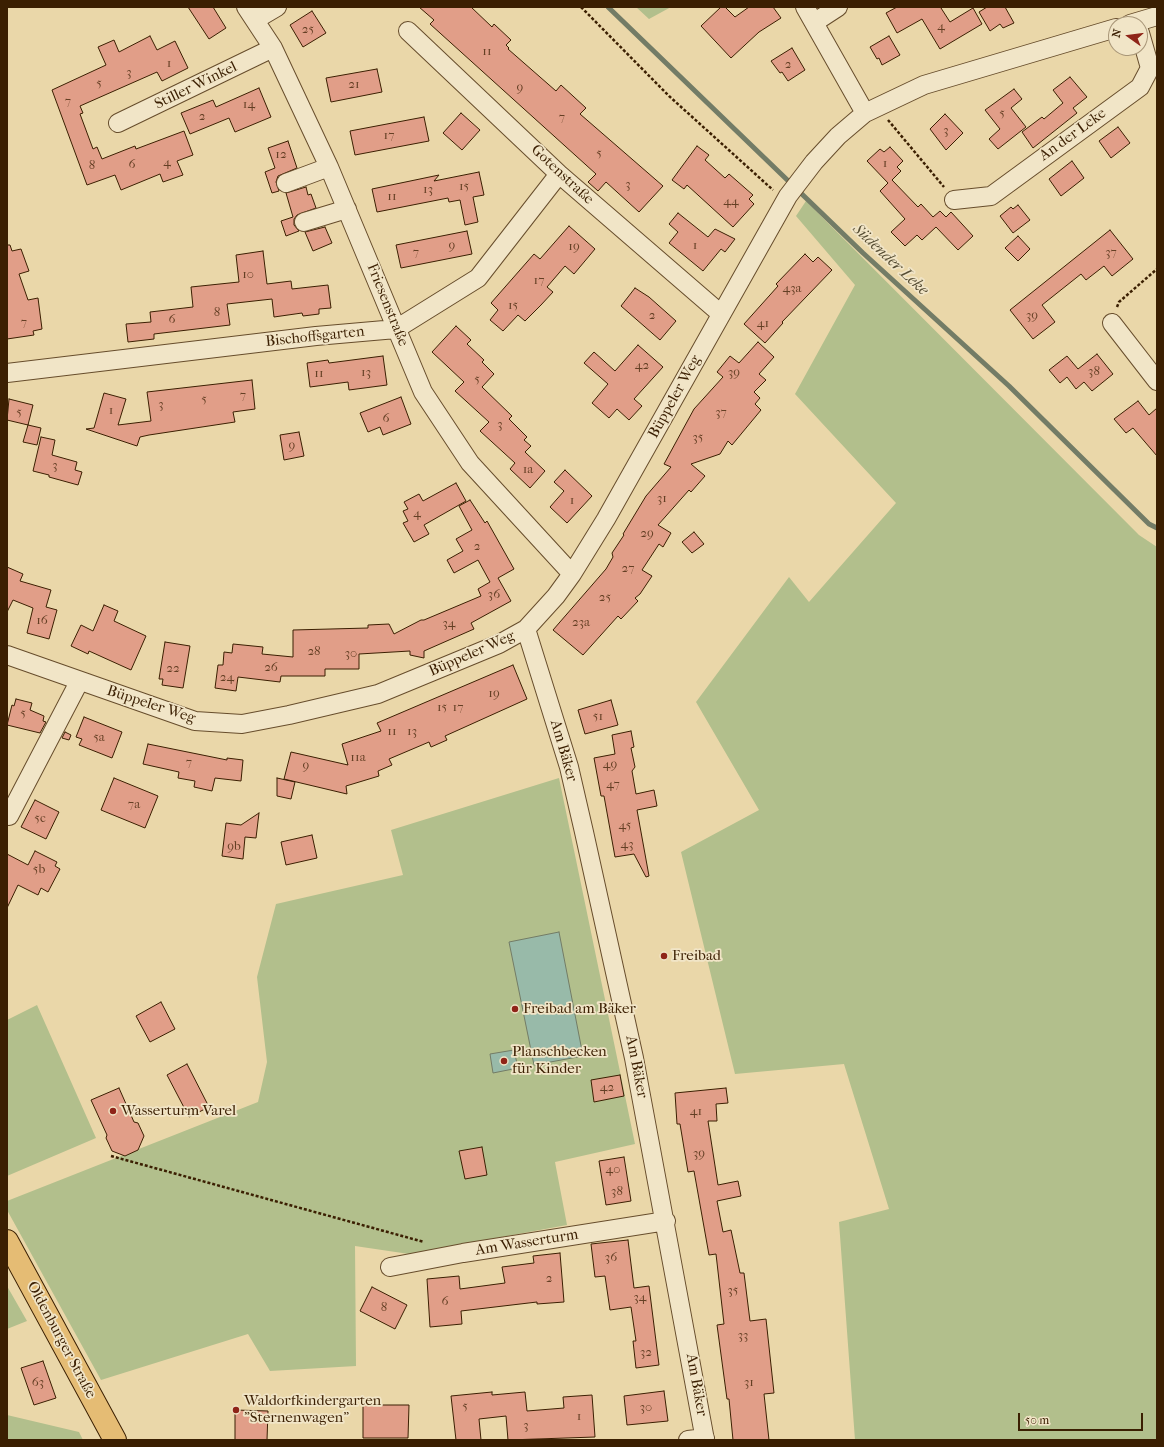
<!DOCTYPE html>
<meta charset="utf-8">
<style>
body{margin:0}
#map{position:relative;width:1164px;height:1447px;overflow:hidden;background:#ead7a9;font-family:"IM FELL French Canon",serif}
canvas{display:block}
.frame{position:absolute;inset:0;border:8px solid #3b1f02;pointer-events:none}
.north{position:absolute;left:1108px;top:16px;width:40px;height:40px;box-sizing:border-box;background:#f1e5c7;border:1px solid #a89678;border-radius:50%;rotate:284deg;font-size:11px;font-weight:700;line-height:16px;text-align:center;color:#3b1f02}
.north::after{content:'';display:block;margin:auto;width:14px;height:18px;background:#8f2418;clip-path:polygon(50% 0,100% 100%,50% 72%,0 100%)}
.scale{position:absolute;left:1018px;top:1413px;width:125px;height:18px;box-sizing:border-box;border:2px solid #3b1f02;border-top:0;padding-left:5px;font-size:12px;line-height:14px;white-space:nowrap;color:#3b1f02;-webkit-text-stroke:3px #f1e5c7;paint-order:stroke}
</style>
<div id="map">
<canvas width="1164" height="1447"></canvas>
<div class="frame"></div>
<div class="north">N</div>
<div class="scale">50 m</div>
</div>
<script>
const c = document.querySelector('canvas').getContext('2d');
c.lineJoin = 'round';
function paint(path, color) { c.fillStyle = color; c.fill(path, 'evenodd'); }
const toPath = rows => new Path2D(rows.map(r => 'M' + r).join(''));
function stroke(path, color, width, dash) { c.strokeStyle = color; c.lineWidth = width; c.lineCap = dash ? 'butt' : 'round'; c.setLineDash(dash || []); c.stroke(path); }
function label(font, color, halo, rows, align = 'center') {
  c.font = font + ' "IM FELL French Canon",serif'; c.lineWidth = 3.5; c.setLineDash([]); c.textBaseline = 'middle'; c.strokeStyle = halo; c.fillStyle = color; for (const [text, x, y, turn = 0] of rows) {
    c.save(); c.translate(x, y); c.rotate((+turn || 0) * Math.PI / 180); c.textAlign = isNaN(turn) ? turn : align; if (halo) c.strokeText(text, 0, 0); c.fillText(text, 0, 0); c.restore();
  }
}
paint(toPath([
 [636,7,671,7,649,19],
 [806,201,1139,535,1157,547,1157,1440,855,1440,839,1222,889,1209,844,1064,735,1074,681,852,759,810,696,702,789,577,809,602,896,503,795,394,855,285,796,216],
 [559,778,635,1144,555,1162,567,1225,409,1254,355,1246,356,1366,270,1371,248,1334,101,1380,7,1210,7,1201,258,1102,267,1062,257,977,276,904,403,875,391,830],
 [37,1005,96,1138,7,1176,7,1020],
 [7,1286,27,1321,7,1329],
 [7,1415,79,1432,83,1440,7,1440]
]), '#b2bf8c');
const water = toPath([
 [559,932,583,1056,534,1065,509,942,559,932],
 [514,1050,518,1068,493,1073,490,1054,514,1050]
]);
paint(water, '#98baa9');
stroke(water, '#737c66', 1);
stroke(toPath([
 [608,7,863,253,1009,386,1149,524,1157,528]
]), '#737c66', 5);
const building = toPath([
 [188,7,213,7,226,28,209,39,188,7],
 [419,7,471,7,492,27,494,24,511,40,506,45,509,48,508,49,556,91,561,85,586,108,580,114,663,186,639,212,606,182,598,191,588,182,596,174,430,24,434,20,419,7],
 [721,7,725,7,735,17,749,7,773,7,781,18,759,32,731,58,701,26,721,7],
 [897,7,943,7,941,8,950,22,973,8,982,24,940,49,922,19,897,33,886,13,897,7],
 [987,7,1005,7,1014,23,1003,28,1000,24,990,31,979,12,987,7],
 [312,11,326,33,303,47,290,25,312,11],
 [150,36,157,50,175,41,188,68,162,81,157,72,123,87,80,106,83,113,80,114,93,149,97,147,102,159,135,146,136,149,184,131,193,155,177,161,183,175,163,182,160,174,121,190,115,175,87,185,52,90,106,65,98,47,114,40,119,52,150,36],
 [889,36,900,55,882,65,879,58,877,59,870,47,889,36],
 [792,48,805,70,788,81,782,72,780,73,771,61,792,48],
 [377,69,382,92,331,102,326,78,377,69],
 [1070,77,1087,97,1073,108,1077,113,1033,148,1022,132,1042,117,1044,119,1063,103,1053,90,1070,77],
 [259,88,271,117,235,132,229,118,190,134,181,113,213,100,216,107,259,88],
 [1014,89,1022,99,1011,108,1026,127,998,149,989,139,1000,129,985,110,1014,89],
 [461,113,480,130,462,150,443,133,461,113],
 [945,114,963,133,946,150,930,129,945,114],
 [424,117,429,141,355,155,350,131,424,117],
 [1118,127,1130,143,1111,158,1099,141,1118,127],
 [288,141,297,168,278,176,276,182,279,191,272,193,265,172,275,168,268,148,288,141],
 [697,146,709,155,705,160,725,178,729,174,753,195,749,199,754,204,733,227,687,185,684,189,672,180,697,146],
 [890,147,903,161,897,167,901,171,892,180,918,207,921,204,933,217,940,211,946,217,951,212,973,236,958,250,936,227,922,240,917,235,905,246,891,232,905,219,880,191,888,183,867,161,880,149,884,152,890,147],
 [1072,161,1084,178,1061,196,1049,179,1072,161],
 [479,172,484,195,473,197,478,222,465,225,460,200,449,202,448,198,377,212,372,189,439,175,434,181,479,172],
 [306,187,308,195,311,194,316,208,297,215,294,219,294,225,299,231,286,236,281,221,293,217,286,193,306,187],
 [1018,205,1030,220,1013,233,1000,216,1011,207,1013,209,1018,205],
 [678,213,708,237,715,229,735,239,725,252,721,249,703,271,669,243,678,232,669,224,678,213],
 [569,226,595,249,574,274,565,266,547,287,553,292,541,305,525,321,518,315,503,331,490,320,498,310,491,303,534,254,540,259,569,226],
 [325,227,332,243,313,251,305,232,325,227],
 [1110,230,1133,259,1112,276,1104,266,1086,280,1081,274,1042,305,1055,322,1033,339,1010,310,1110,230],
 [467,231,472,254,401,268,396,245,467,231],
 [1018,236,1030,249,1018,261,1005,248,1018,236],
 [7,245,10,245,12,251,21,249,29,271,19,274,28,300,38,298,42,329,33,331,34,335,7,339,7,245],
 [263,251,267,284,291,281,292,289,328,285,331,308,319,309,319,314,303,316,302,313,274,317,272,299,227,304,230,325,154,334,154,339,128,342,126,324,151,322,150,312,193,307,191,287,239,282,236,255,263,251],
 [805,254,813,262,818,257,832,270,782,322,783,323,765,343,744,324,778,286,776,284,805,254],
 [635,288,649,297,676,321,660,340,621,306,635,288],
 [456,326,471,340,467,344,484,360,482,362,494,374,482,387,512,416,509,419,527,437,524,440,531,446,525,452,545,471,530,488,510,469,515,463,480,431,489,422,455,391,464,382,432,352,456,326],
 [758,342,774,357,759,374,766,380,754,392,760,398,755,404,761,410,732,445,728,441,720,454,691,464,705,476,691,492,689,490,658,525,671,533,663,547,659,544,642,570,652,576,640,594,635,598,638,601,621,619,618,616,583,655,553,630,606,569,613,557,612,553,624,535,623,534,646,496,671,467,664,464,694,409,723,377,717,372,730,356,739,363,758,342],
 [638,345,663,367,634,399,642,406,629,420,617,409,609,418,592,403,608,384,584,363,594,352,615,371,638,345],
 [1097,354,1113,374,1092,391,1084,382,1076,389,1067,377,1060,383,1049,370,1067,356,1078,369,1097,354],
 [383,356,387,385,349,390,348,382,310,387,307,363,328,360,329,363,383,356],
 [252,380,255,409,233,412,235,422,149,435,140,437,137,446,86,429,94,428,104,393,126,399,118,425,151,421,147,392,252,380],
 [401,397,411,424,383,435,380,427,368,432,360,413,401,397],
 [9,399,33,405,28,425,7,420,9,399],
 [1138,401,1149,415,1157,408,1157,456,1133,428,1126,433,1114,419,1138,401],
 [28,425,41,428,37,445,23,442,28,425],
 [299,432,304,456,284,460,280,435,299,432],
 [41,437,55,440,52,455,77,462,75,470,82,472,78,485,49,477,49,475,33,471,41,437],
 [565,470,592,496,567,523,550,507,564,491,554,482,565,470],
 [456,483,466,501,424,525,429,534,414,542,403,523,408,521,403,511,408,509,404,502,419,494,423,501,456,483],
 [470,500,485,523,487,521,514,569,498,578,511,601,471,623,474,629,424,651,424,658,410,655,410,651,359,654,359,669,325,669,325,676,281,676,280,682,238,677,236,691,215,688,218,665,223,665,224,652,232,653,233,644,263,647,262,654,293,657,293,630,368,628,368,625,389,624,394,634,421,620,424,620,481,596,478,589,490,582,478,560,454,573,447,560,463,551,456,539,472,530,459,506,470,500],
 [694,532,704,544,692,553,682,542,694,532],
 [7,567,23,574,20,581,51,590,46,607,57,610,49,639,27,633,33,608,13,600,7,612,7,567],
 [104,605,118,611,114,621,146,636,131,670,89,651,88,654,71,646,81,625,93,631,104,605],
 [165,642,190,646,183,688,162,685,163,679,159,679,165,642],
 [513,665,527,699,445,736,447,740,431,747,429,742,389,759,392,765,378,771,379,776,346,786,347,794,284,779,291,752,348,765,342,744,381,731,377,723,513,665],
 [16,699,32,703,30,710,44,716,43,721,46,722,40,733,7,725,12,705,14,706,16,699],
 [611,700,618,725,585,734,578,710,611,700],
 [84,717,122,732,112,758,79,745,82,739,76,737,84,717],
 [631,731,634,747,631,748,635,767,632,771,636,794,654,790,657,806,637,810,649,876,646,877,634,854,615,857,604,796,601,796,594,758,615,754,612,735,631,731],
 [65,732,71,735,69,740,62,738,65,732],
 [148,744,227,760,227,758,243,760,241,781,215,778,212,791,194,787,195,781,178,778,179,772,143,764,148,744],
 [114,778,158,796,145,828,101,810,114,778],
 [277,778,295,782,291,799,277,796,277,778],
 [35,800,59,812,46,839,21,827,35,800],
 [259,813,256,838,245,837,243,859,222,856,226,823,241,825,259,813],
 [312,835,317,858,286,865,281,842,312,835],
 [35,851,57,862,55,866,60,869,48,892,41,888,38,895,18,885,7,908,7,854,28,865,35,851],
 [161,1002,175,1029,150,1042,136,1016,161,1002],
 [187,1064,209,1107,189,1117,167,1075,187,1064],
 [620,1075,624,1096,594,1102,591,1080,620,1075],
 [119,1088,134,1122,138,1123,144,1136,138,1150,125,1156,112,1151,106,1138,107,1135,91,1100,119,1088],
 [726,1088,728,1103,716,1104,717,1121,708,1121,718,1185,738,1181,741,1196,717,1201,723,1232,731,1230,740,1273,744,1273,750,1321,766,1319,774,1393,764,1394,769,1440,733,1440,729,1399,727,1399,717,1325,724,1324,716,1254,709,1255,694,1171,688,1172,680,1124,677,1124,675,1093,726,1088],
 [482,1147,487,1175,465,1179,459,1151,482,1147],
 [624,1157,631,1201,606,1205,599,1161,624,1157],
 [628,1240,634,1288,649,1286,659,1365,636,1368,633,1341,636,1341,631,1307,610,1310,605,1276,595,1277,591,1244,628,1240],
 [560,1253,564,1302,537,1304,537,1302,461,1311,462,1324,430,1327,427,1279,459,1276,460,1289,505,1283,502,1267,534,1263,533,1256,560,1253],
 [372,1287,407,1305,395,1329,360,1311,372,1287],
 [43,1361,56,1398,34,1405,21,1368,43,1361],
 [664,1391,668,1421,627,1425,624,1396,664,1391],
 [492,1392,492,1395,525,1392,527,1411,564,1408,563,1397,592,1395,595,1437,508,1440,506,1416,479,1419,481,1440,456,1440,451,1396,492,1392],
 [363,1405,409,1405,408,1438,363,1438,363,1405],
 [235,1410,268,1411,267,1440,235,1440,235,1410]
]);
paint(building, '#e19e88');
stroke(building, '#3b1f02', 1);
const minor = toPath([
 [246,7,273,48,329,167,423,392,470,463,572,574],
 [805,7,865,113],
 [255,20,277,7],
 [815,22,838,7],
 [1130,24,1157,16],
 [408,31,559,174,721,314],
 [118,123,273,48],
 [286,183,329,167],
 [954,200,991,196,1140,87,1150,68,1140,33],
 [304,222,347,209],
 [1112,323,1157,381],
 [7,373,316,336,396,329,478,278,559,174],
 [526,629,569,767,584,832,634,1058,705,1440],
 [7,655,195,721,242,724,289,715,378,694,499,644,526,629,556,596,572,574,606,519,788,196,814,162,838,136,865,113,924,85,1116,28],
 [9,816,79,682],
 [390,1267,463,1253,666,1221],
 [688,1440,705,1438]
]);
const major = toPath([
 [7,1241,115,1440]
]);
stroke(minor, '#674d2c', 20);
stroke(major, '#3b1f02', 24);
stroke(toPath([
 [581,7,669,96,773,190],
 [888,120,944,187],
 [1117,307,1119,302,1157,269],
 [111,1156,424,1242]
]), '#3b1f02', 2.5, [3, 2]);
stroke(minor, '#f1e5c7', 18);
stroke(major, '#e5bc74', 22);
for (const [x, y, r, color] of [
 [664,956,4,"#8f2418"],
 [515,1009,4,"#8f2418"],
 [504,1061,4,"#8f2418"],
 [113,1111,4,"#8f2418"],
 [236,1410,4,"#8f2418"]
]) { const dot = new Path2D(); dot.arc(x, y, r, 0, 2 * Math.PI); c.fillStyle = color; c.fill(dot); stroke(dot, '#f1e5c7', 1.5); }
label('13px', '#643f24', null, [
 ["4",941,27],
 ["25",308,30],
 ["11",487,52],
 ["1",169,64],
 ["2",788,65],
 ["3",129,73],
 ["5",99,84],
 ["21",354,85],
 ["9",520,88],
 ["7",68,102],
 ["14",249,105],
 ["5",1002,114],
 ["2",202,117],
 ["7",562,118],
 ["3",946,131],
 ["17",389,136],
 ["5",599,154],
 ["12",281,155],
 ["4",167,163],
 ["1",885,164],
 ["6",132,165],
 ["8",92,166],
 ["3",628,185],
 ["15",464,187],
 ["13",428,190],
 ["11",392,197],
 ["44",731,202],
 ["9",452,246],
 ["1",695,246],
 ["19",574,247],
 ["7",416,253],
 ["37",1111,253],
 ["10",248,275],
 ["17",539,281],
 ["43a",792,289],
 ["15",513,306],
 ["8",217,313],
 ["2",652,316],
 ["39",1032,316],
 ["6",172,320],
 ["7",24,323],
 ["41",763,324],
 ["42",642,366],
 ["38",1094,372],
 ["13",366,373],
 ["39",734,373],
 ["11",319,374],
 ["5",477,380],
 ["7",243,396],
 ["5",204,400],
 ["3",161,405],
 ["1",111,411],
 ["5",19,413],
 ["37",721,413],
 ["6",386,419],
 ["3",500,425],
 ["35",698,438],
 ["9",292,446],
 ["3",55,466],
 ["1a",528,470],
 ["31",662,499],
 ["1",572,501],
 ["4",417,514],
 ["29",647,534],
 ["2",477,547],
 ["27",628,569],
 ["36",494,595],
 ["25",605,598],
 ["16",42,621],
 ["23a",581,623],
 ["34",449,624],
 ["28",314,652],
 ["30",351,654],
 ["26",271,668],
 ["22",173,669],
 ["24",227,678],
 ["19",494,694],
 ["15",442,708],
 ["17",458,708],
 ["5",23,714],
 ["51",598,717],
 ["11",392,732],
 ["13",412,732],
 ["5a",99,738],
 ["11a",358,758],
 ["7",189,763],
 ["49",610,765],
 ["9",306,766],
 ["47",613,785],
 ["7a",134,805],
 ["5c",40,819],
 ["45",625,826],
 ["43",627,845],
 ["9b",234,847],
 ["5b",39,870],
 ["42",607,1088],
 ["41",696,1112],
 ["39",699,1154],
 ["40",613,1170],
 ["38",617,1192],
 ["36",611,1258],
 ["2",549,1279],
 ["35",733,1291],
 ["34",640,1298],
 ["6",445,1302],
 ["8",384,1308],
 ["33",743,1336],
 ["32",646,1353],
 ["63",38,1383],
 ["31",749,1383],
 ["5",465,1407],
 ["30",646,1408],
 ["1",579,1417],
 ["3",526,1426]
]);
label('15px', '#3b1f02', '#f1e5c7', [
 ["Stiller Winkel",196,86,-26],
 ["An der Leke",1073,135,-36],
 ["Gotenstraße",562,175,43],
 ["Friesenstraße",387,305,68],
 ["Bischoffsgarten",315,337,-6],
 ["Büppeler Weg",675,397,-61],
 ["Büppeler Weg",472,654,-24],
 ["Büppeler Weg",151,705,18],
 ["Am Bäker",563,751,74],
 ["Am Bäker",636,1067,79],
 ["Am Wasserturm",527,1243,-9],
 ["Oldenburger Straße",61,1340,62],
 ["Am Bäker",696,1385,80]
]);
label('15px', '#3b1f02', '#f1e5c7', [
 ["Freibad",672,956],
 ["Freibad am Bäker",523,1009],
 ["Planschbecken",512,1052],
 ["für Kinder",512,1069],
 ["Wasserturm Varel",121,1111],
 ["Waldorfkindergarten",244,1401],
 ["\"Sternenwagen\"",244,1418]
], 'left');
label('italic 16px', '#574e34', '#f1e5c7', [
 ["Südender Leke",890,260,43]
]);
</script>
